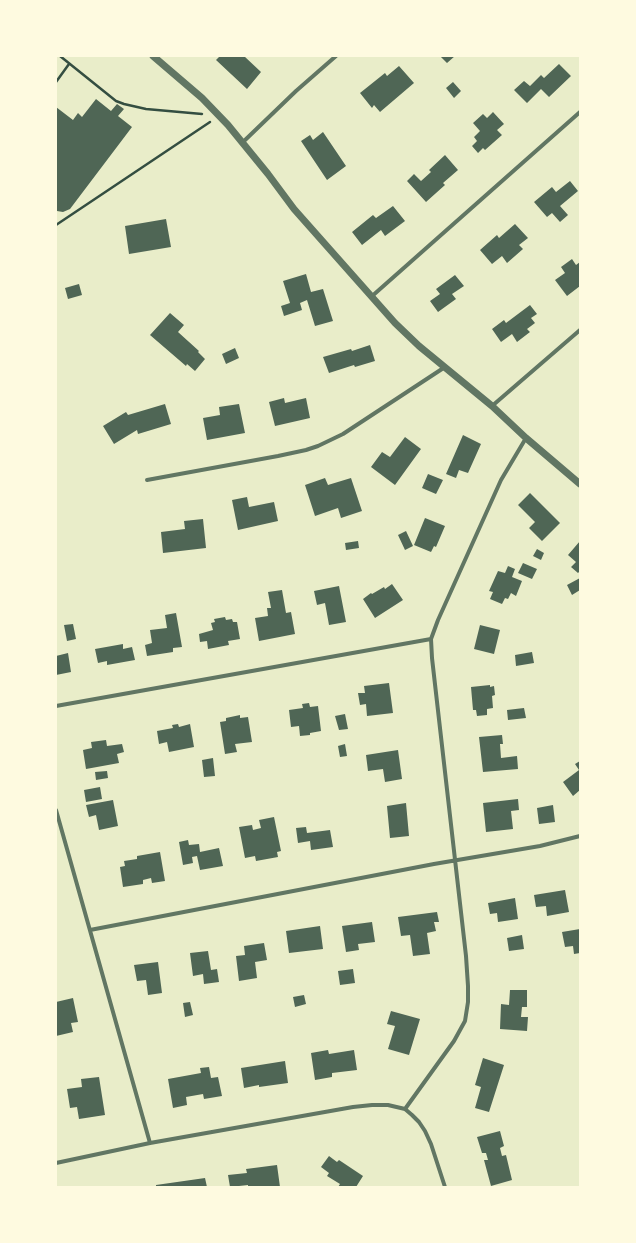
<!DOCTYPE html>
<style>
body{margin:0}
#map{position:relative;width:636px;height:1243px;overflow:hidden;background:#e9edc9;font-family:Figtree,sans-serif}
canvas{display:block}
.frame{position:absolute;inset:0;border:57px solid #fefae0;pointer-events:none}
</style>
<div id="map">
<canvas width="636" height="1243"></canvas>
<div class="frame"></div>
</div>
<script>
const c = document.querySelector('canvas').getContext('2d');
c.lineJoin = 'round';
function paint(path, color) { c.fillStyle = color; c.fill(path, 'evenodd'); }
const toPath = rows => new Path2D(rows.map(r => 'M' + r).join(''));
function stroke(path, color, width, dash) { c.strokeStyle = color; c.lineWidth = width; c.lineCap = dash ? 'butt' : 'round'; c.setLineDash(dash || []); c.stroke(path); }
paint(toPath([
 [220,56,244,56,261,72,247,89,216,60],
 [440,56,455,56,447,63],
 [559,64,571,76,549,97,541,89,527,103,514,90,524,81,530,86,541,75,544,78],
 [399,66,414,83,380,112,374,105,372,108,360,93,385,73,387,76],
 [453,82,461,91,454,98,446,88],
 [96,99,111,111,117,104,124,109,118,116,132,127,70,209,63,212,57,211,56,107,73,120,78,113,82,117],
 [493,112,504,124,497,130,502,135,485,150,483,148,478,153,472,146,477,141,474,137,480,131,473,123,483,114,487,118],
 [323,132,346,166,327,180,301,141,310,135,313,140],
 [445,155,458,170,443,183,445,185,426,202,407,181,414,174,421,181,431,172,429,170],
 [570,181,578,191,560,206,568,215,560,222,552,213,547,217,534,202,552,187,556,192],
 [393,206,405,221,385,236,381,230,362,245,352,232,373,215,376,218],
 [166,219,171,247,129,254,125,226],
 [515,224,528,238,519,245,523,249,507,263,502,256,492,264,480,250,497,235,499,238],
 [572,259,576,265,580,262,580,286,567,296,555,280,565,273,561,267],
 [306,274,311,292,323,289,333,321,315,326,307,300,300,303,302,310,284,316,281,306,290,303,283,281],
 [455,275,464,286,452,294,456,299,438,312,430,301,440,294,436,289],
 [79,284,82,295,68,299,65,288],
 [530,305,537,314,531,318,535,323,527,329,530,332,517,342,512,334,501,342,492,329,504,320,506,323],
 [170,313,184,325,178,332,199,351,198,352,205,359,195,371,187,364,186,366,150,335],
 [370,345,375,361,355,367,354,365,329,373,323,357,351,349,352,351],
 [235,348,239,358,226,364,222,354],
 [284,398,285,403,306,398,310,418,275,426,269,402],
 [165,404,171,424,138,434,137,430,114,444,103,426,126,412,128,415],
 [239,404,245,433,207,440,203,418,220,415,219,407],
 [463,435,481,444,468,473,459,470,456,478,446,474],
 [405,437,421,449,395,485,371,467,382,452,390,457],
 [428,474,443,480,436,494,422,488],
 [325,478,328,485,351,478,362,511,341,518,338,508,315,516,305,485],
 [530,493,560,523,542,541,529,528,535,522,518,505],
 [247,497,249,507,274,502,278,521,238,530,232,500],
 [425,518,445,526,436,547,434,546,431,552,414,545],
 [203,519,206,548,163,553,161,532,185,529,184,521],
 [406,531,413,546,405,550,398,535],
 [358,541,359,548,346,550,345,543],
 [580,541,580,571,578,573,571,567,576,562,568,555],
 [537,549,544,553,541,560,533,556],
 [523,563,537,569,532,579,518,573],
 [508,566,515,569,512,577,522,581,516,596,511,593,508,599,505,598,502,604,490,599,493,592,489,591,498,571,505,573],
 [580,578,580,590,572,595,567,585],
 [392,584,403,600,375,618,363,599,371,593,372,594,384,587,385,589],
 [339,586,346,622,329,625,325,603,317,605,314,591],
 [282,590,286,613,291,612,295,634,259,641,255,618,268,616,267,608,271,608,268,592],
 [176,613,182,647,173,648,173,652,147,656,145,645,152,643,150,630,167,628,165,615],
 [225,617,226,620,232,619,233,622,237,622,240,639,228,641,229,645,208,649,207,641,200,642,199,634,213,630,211,623,215,622,214,619],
 [73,624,76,639,67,641,64,625],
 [480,625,500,630,494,654,474,649],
 [123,644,123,649,132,647,135,660,107,665,107,661,98,663,95,649],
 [532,652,534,663,516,666,515,655],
 [68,653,71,672,56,675,56,656],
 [389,683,393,713,367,716,366,704,360,705,358,693,365,693,364,686],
 [490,685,490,687,494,686,495,695,492,696,493,708,487,709,487,715,477,716,476,710,473,710,471,687],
 [309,703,310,707,318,706,321,731,310,733,310,735,300,736,299,726,291,727,289,710,303,708,302,704],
 [524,708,526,718,508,720,507,710],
 [345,714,348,729,339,730,335,716],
 [240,715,240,718,248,717,252,742,235,744,237,752,225,754,220,722,226,721,226,718],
 [178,724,179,727,190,724,194,747,169,752,167,742,159,744,157,731,173,728,172,725],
 [502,735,503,744,500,744,501,758,517,756,518,769,483,772,479,737],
 [106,740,107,746,122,744,124,752,117,754,119,763,86,769,83,750,92,748,91,742],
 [345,744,347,756,340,757,338,746],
 [398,750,402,779,385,782,383,769,368,771,366,755],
 [213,758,215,776,204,777,202,760],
 [580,761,580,790,573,796,563,782,579,770,575,764],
 [107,771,108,778,96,780,95,772],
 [100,787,102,799,86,802,84,790],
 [518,799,519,810,511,811,513,829,486,832,483,803],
 [113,800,118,826,99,830,96,815,89,817,86,805],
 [406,803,409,836,390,838,387,806],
 [553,805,555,822,539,824,537,808],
 [274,817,281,851,277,852,278,857,256,861,255,856,245,858,239,827,252,825,253,830,261,828,259,820],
 [306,827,307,833,330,830,333,847,311,850,310,841,298,843,296,828],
 [188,840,189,845,199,844,200,852,219,848,223,866,200,870,197,856,192,857,193,863,183,865,179,842],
 [160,852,165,881,152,883,151,878,143,880,143,884,123,887,120,867,125,866,124,861,137,859,137,856],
 [565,890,569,912,547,916,546,906,536,907,534,895],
 [515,898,518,919,498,922,497,913,490,914,488,903],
 [437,912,439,922,434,922,436,931,427,933,430,954,413,956,410,935,401,936,398,917],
 [372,922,375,942,358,944,359,950,346,952,342,926],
 [320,926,323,949,289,953,286,931],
 [580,929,580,953,574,954,573,946,565,947,562,932],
 [522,935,524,949,509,951,507,938],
 [264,943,267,960,255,962,257,978,239,981,236,956,245,955,244,946],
 [208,951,211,970,217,969,219,982,204,984,203,974,193,976,190,953],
 [158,962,162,993,148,995,146,980,137,981,134,965],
 [353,969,355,983,340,985,338,971],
 [510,990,527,990,527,1007,522,1007,521,1017,528,1017,527,1031,500,1029,501,1004,509,1005],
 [304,995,306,1004,295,1007,293,997],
 [73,998,78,1022,71,1023,73,1032,56,1036,56,1002],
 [190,1002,193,1015,185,1017,183,1003],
 [391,1011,420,1019,409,1055,388,1049,395,1026,387,1024],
 [328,1050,329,1054,354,1050,357,1070,332,1073,332,1077,315,1080,311,1053],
 [483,1058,504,1065,489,1112,475,1108,481,1087,475,1085],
 [285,1061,288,1083,259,1087,259,1085,244,1088,241,1068],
 [209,1067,211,1078,218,1077,222,1096,204,1099,203,1094,186,1097,187,1105,173,1108,168,1079,201,1073,200,1068],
 [99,1077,105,1115,79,1119,77,1107,70,1108,67,1089,82,1087,81,1079],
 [500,1131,504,1146,500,1148,502,1156,506,1155,512,1180,491,1186,484,1160,488,1160,486,1153,482,1153,477,1137],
 [329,1156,337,1162,339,1160,363,1176,356,1187,338,1187,340,1184,327,1176,329,1173,321,1167],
 [277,1165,280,1187,267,1187,267,1186,248,1187,248,1185,230,1187,228,1175,247,1173,246,1169],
 [205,1178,207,1187,156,1187,156,1185]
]), '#4f6655');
stroke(toPath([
 [60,56,116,101,124,104,146,109,202,114],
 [56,82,69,64],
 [56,225,210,122]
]), '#344e41', 2.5);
stroke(toPath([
 [243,142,296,91,336,56],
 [371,297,580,112],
 [492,406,580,330],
 [147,480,278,456,306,450,318,446,343,434,445,367],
 [56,706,431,639],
 [56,810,150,1143],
 [90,930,434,864,540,846,580,836],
 [405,1109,454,1041,465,1021,468,1002,468,986,466,956,432,658,431,639,438,620,501,480,526,438],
 [56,1163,150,1143,353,1107,372,1105,388,1105,405,1109,412,1115,419,1122,425,1131,431,1144,445,1187]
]), '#617663', 4);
stroke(toPath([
 [153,56,202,98,228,125,268,174,294,209,395,323,419,346,492,406,526,438,580,484]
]), '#617663', 7);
</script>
